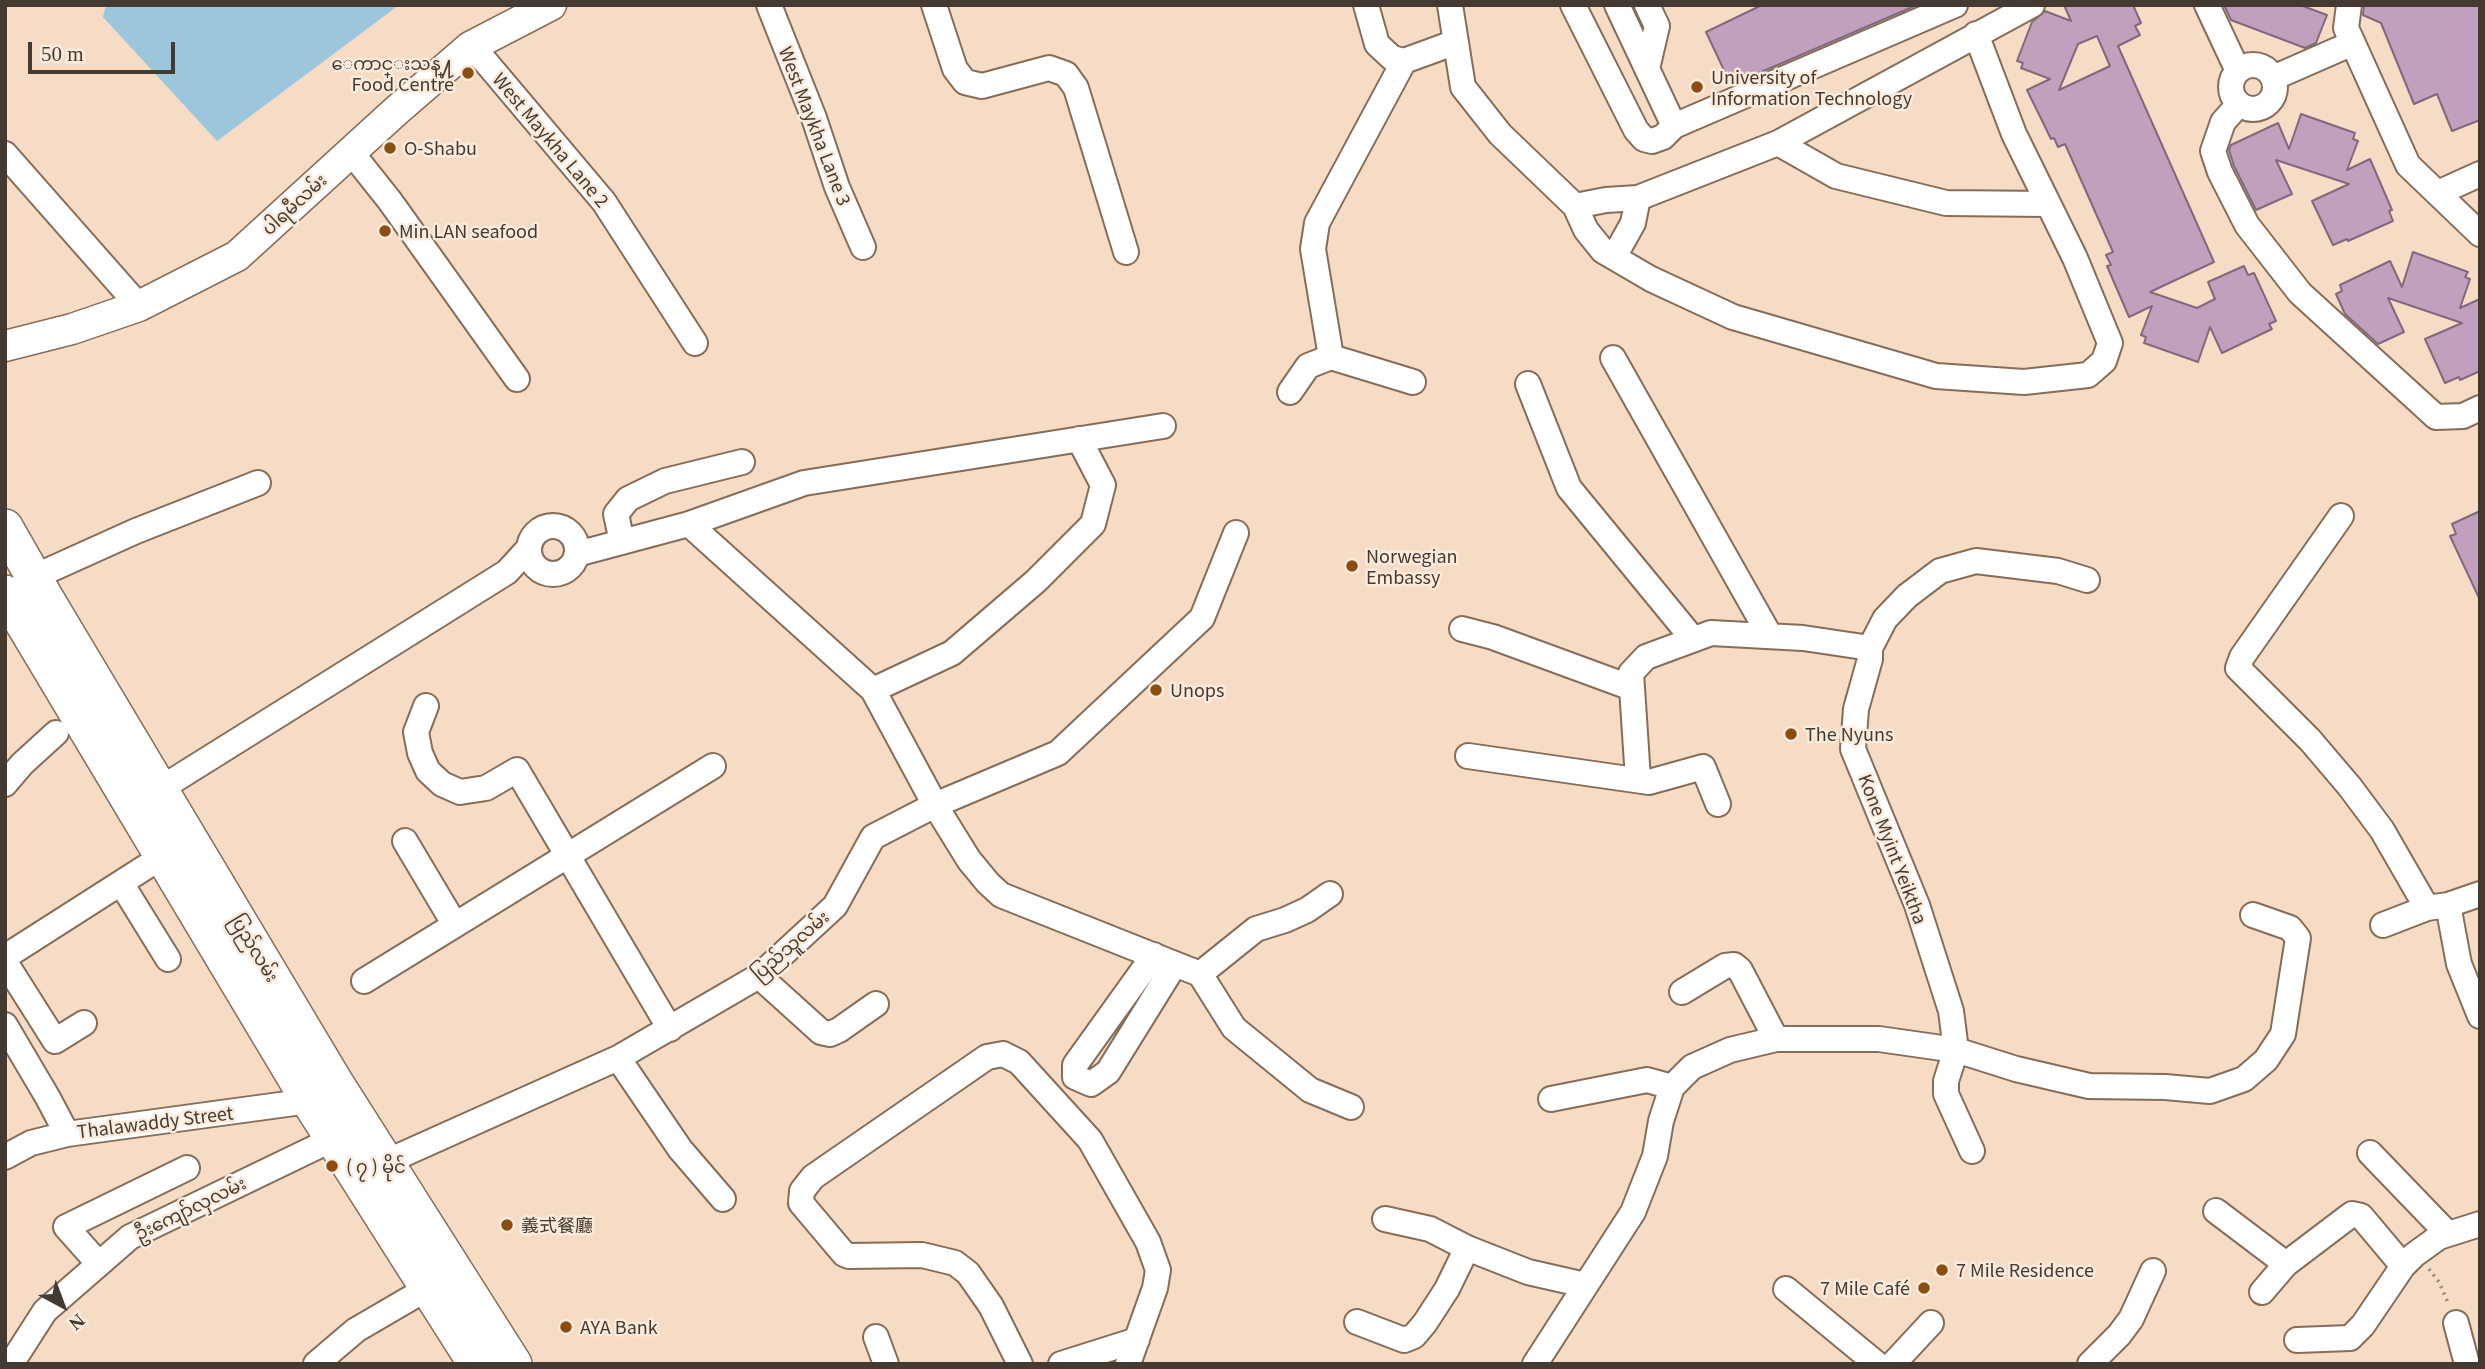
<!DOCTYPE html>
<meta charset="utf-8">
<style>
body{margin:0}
#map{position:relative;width:2485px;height:1369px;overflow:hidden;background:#f6dbc5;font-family:Georgia,serif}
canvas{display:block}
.frame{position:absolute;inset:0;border:7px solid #443a31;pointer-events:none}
.north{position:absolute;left:28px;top:1271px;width:70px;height:70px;-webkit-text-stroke:5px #fbebdd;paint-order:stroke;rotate:139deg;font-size:19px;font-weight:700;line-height:28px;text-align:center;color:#443a31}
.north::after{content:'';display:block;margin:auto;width:24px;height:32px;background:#443a31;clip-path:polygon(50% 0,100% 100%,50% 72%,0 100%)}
.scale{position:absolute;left:28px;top:42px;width:147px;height:32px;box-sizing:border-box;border:4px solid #443a31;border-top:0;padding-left:9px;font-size:21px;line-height:24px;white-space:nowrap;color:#443a31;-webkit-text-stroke:5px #fbebdd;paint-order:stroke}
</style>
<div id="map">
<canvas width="2485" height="1369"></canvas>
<div class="frame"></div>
<div class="north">N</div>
<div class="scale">50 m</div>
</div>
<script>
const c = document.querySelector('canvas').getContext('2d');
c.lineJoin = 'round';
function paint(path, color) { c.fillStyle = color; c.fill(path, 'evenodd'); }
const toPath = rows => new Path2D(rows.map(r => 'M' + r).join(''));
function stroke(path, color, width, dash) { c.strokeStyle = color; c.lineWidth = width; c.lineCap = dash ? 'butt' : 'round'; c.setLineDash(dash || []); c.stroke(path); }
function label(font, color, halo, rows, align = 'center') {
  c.font = font + ' Georgia,"Noto Sans SC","Noto Sans Myanmar",serif'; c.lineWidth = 5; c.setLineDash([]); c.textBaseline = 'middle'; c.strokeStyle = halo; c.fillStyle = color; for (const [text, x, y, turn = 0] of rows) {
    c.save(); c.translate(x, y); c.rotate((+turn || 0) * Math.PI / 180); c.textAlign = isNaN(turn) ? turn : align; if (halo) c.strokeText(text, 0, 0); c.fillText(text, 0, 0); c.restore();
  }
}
paint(toPath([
 [106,5,399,5,217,141,103,17]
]), '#9bc6db');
const building = toPath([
 [1762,5,1917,5,1731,85,1706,32,1762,5],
 [2064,5,2133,5,2141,23,2135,26,2140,35,2118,46,2214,262,2150,292,2197,308,2215,299,2208,282,2244,266,2248,275,2254,273,2276,321,2269,324,2272,329,2222,353,2210,327,2198,362,2144,343,2146,337,2141,335,2152,306,2129,317,2107,266,2111,265,2106,255,2113,252,2065,144,2058,147,2054,138,2051,139,2027,90,2050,79,2021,68,2023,63,2017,61,2032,22,2045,11,2071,21,2064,5],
 [2097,36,2110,66,2059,90,2078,44,2097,36],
 [2224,5,2300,5,2327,15,2316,43,2305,48,2231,20,2224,5],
 [2364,5,2480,5,2480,120,2452,131,2437,94,2414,104,2381,23,2363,15,2364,5],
 [2301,114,2355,133,2353,139,2358,141,2347,170,2370,159,2392,210,2389,211,2393,221,2348,241,2347,239,2333,245,2312,201,2349,184,2276,160,2292,194,2256,210,2234,166,2229,150,2231,145,2278,123,2289,149,2301,114],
 [2413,252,2468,272,2465,277,2470,279,2460,308,2480,299,2480,371,2460,380,2459,377,2445,383,2425,339,2462,323,2388,298,2404,332,2378,344,2345,314,2336,294,2342,291,2340,285,2390,261,2402,287,2413,252],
 [2480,511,2480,600,2450,536,2456,534,2452,524,2480,511]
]);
paint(building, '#c1a0bd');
stroke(building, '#80697e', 2);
const minor = toPath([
 [769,5,814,118,837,187,863,247],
 [934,5,955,69,965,82,982,86,1049,68,1066,74,1076,88,1126,252],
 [1366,5,1377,44,1392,58,1404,61,1456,42],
 [1450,5,1463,87,1500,134,1575,206,1586,230,1603,251,1651,279,1733,317,1936,376,2024,382,2088,375,2104,361,2110,343,2075,258,2014,134,1976,34],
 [1573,5,1636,130,1644,139,1652,141,1663,137,1674,126],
 [1617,5,1674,126,1955,5],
 [2207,5,2238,71],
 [2349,5,2346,28,2408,165,2480,234],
 [470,47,485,61,604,202,695,343],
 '2231 87a22 22 0 1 1 44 0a22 22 0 1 1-44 0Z',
 [1647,69,1657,26,1647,5],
 [2273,78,2353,43],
 [2239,104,2223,122,2213,151,2220,172,2247,225,2300,293,2436,417,2463,416,2480,408],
 [1778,143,1836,176,1946,203,2047,204],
 [351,152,390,201,517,379],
 [5,154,139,306],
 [2438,193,2480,174],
 [1575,206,1606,200,1638,198,1778,143,2032,5],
 [1614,257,1633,223,1638,198],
 [1331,357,1313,249,1317,223,1404,61],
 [1613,358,1770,636],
 [1528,384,1569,488,1693,639],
 [1290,392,1308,366,1331,357,1413,382],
 [2341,516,2242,657,2238,668,2310,740,2350,787,2382,830,2427,908,2383,925],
 [689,524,873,690,935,805,969,860,988,883,1001,895,1200,974,1234,1028,1310,1090,1351,1107],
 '529 550a24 24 0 1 1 48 0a24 24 0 1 1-48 0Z',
 [622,542,616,514,628,499,665,481,742,462],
 [577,554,689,524,804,483,1163,426],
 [34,577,136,531,258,483],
 [1462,629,1493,637,1632,688],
 [873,690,952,653,1036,581,1093,524,1103,485,1079,439],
 [426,706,416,732,420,753,428,771,442,784,460,792,486,788,517,770,670,1029],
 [1468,756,1649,782,1703,767,1718,804],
 [1638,779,1631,673,1646,657,1711,633,1803,638,1870,648],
 [5,784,22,764,56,733],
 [160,789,507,572,528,549],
 [405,841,455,925],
 [121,883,168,959],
 [2448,905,2480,894],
 [2427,908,2448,905,2459,964,2480,1016],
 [1154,955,1075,1065,1075,1077,1091,1084,1108,1072,1175,964],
 [5,957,163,856],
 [5,962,55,1041,84,1023],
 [1200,974,1256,929,1285,920,1307,910,1330,894],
 [759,976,821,1032,830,1034,839,1030,876,1004],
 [364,981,713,766],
 [1682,992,1725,966,1734,965,1740,970,1776,1039],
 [5,1025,48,1098,67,1134],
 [618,1058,680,1149,723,1199],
 [1551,1099,1647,1080,1672,1087],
 [1972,1151,1946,1094,1946,1081,1956,1050,1951,1011,1917,905,1853,749,1856,709,1870,659,1870,648,1885,619,1907,596,1940,571,1976,561,2058,571,2087,580],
 [2370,1153,2448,1234],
 [5,1157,31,1143,67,1134,309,1101,320,1093],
 [386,1162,618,1058,759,976,835,906,873,837,935,805,1058,753,1202,618,1236,533],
 [2216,1211,2286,1264],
 [1385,1219,1430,1229,1467,1248,1528,1272,1585,1285],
 [99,1264,66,1227,187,1168],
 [1786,1289,1877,1364],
 [2262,1292,2286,1264,2352,1214,2361,1216,2403,1266],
 [1357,1322,1404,1340,1414,1336,1425,1323,1447,1289,1467,1248],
 [2456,1323,2467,1364],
 [876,1337,886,1364],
 [2297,1340,2350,1338,2363,1325,2403,1266,2414,1255,2439,1237,2480,1224],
 [11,1364,45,1311,130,1237,333,1139],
 [316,1364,356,1330,428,1288],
 [1020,1364,991,1306,968,1273,955,1263,922,1255,849,1256,844,1254,801,1203,802,1191,813,1177,987,1057,1003,1054,1019,1062,1090,1140,1148,1242,1158,1270,1155,1288,1128,1364],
 [1061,1364,1137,1340],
 [1535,1364,1633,1212,1655,1156,1661,1121,1672,1087,1692,1067,1730,1050,1776,1039,1879,1039,1956,1050,2016,1069,2089,1086,2165,1087,2210,1091,2244,1079,2266,1060,2283,1034,2298,938,2290,928,2253,915],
 [1893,1364,1931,1323],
 [2090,1364,2119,1335,2131,1319,2153,1271]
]);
const major = toPath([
 [5,346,72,329,139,306,237,256,396,111,470,47,551,5]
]);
const highway = toPath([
 [5,527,45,597,335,1082,514,1364],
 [5,593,309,1101,476,1364]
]);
stroke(minor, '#856d59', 28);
stroke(major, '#856d59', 33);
stroke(highway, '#856d59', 38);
stroke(toPath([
 [2429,1269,2439,1282,2449,1305]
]), '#968475', 3.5, [2, 5]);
stroke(minor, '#fff', 24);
stroke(major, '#fff', 30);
stroke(highway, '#fff', 35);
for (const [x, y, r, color] of [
 [468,73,7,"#8b4e10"],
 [1697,87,7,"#8b4e10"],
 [390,148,7,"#8b4e10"],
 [385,231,7,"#8b4e10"],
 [1352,566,7,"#8b4e10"],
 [1156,690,7,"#8b4e10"],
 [1791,734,7,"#8b4e10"],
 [332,1166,7,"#8b4e10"],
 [507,1225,7,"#8b4e10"],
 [1942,1270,7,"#8b4e10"],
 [1924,1288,7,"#8b4e10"],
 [566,1327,7,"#8b4e10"]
]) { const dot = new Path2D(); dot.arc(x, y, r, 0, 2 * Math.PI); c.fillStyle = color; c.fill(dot); stroke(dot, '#fbebdd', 2.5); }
label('18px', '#443a31', '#fbebdd', [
 ["ေကာင္းသန္႔",454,63,"right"],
 ["Food Centre",454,84,"right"],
 ["University of",1711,77],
 ["Information Technology",1711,98],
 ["O-Shabu",404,148],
 ["Min LAN seafood",399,231],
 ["Norwegian",1366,556],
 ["Embassy",1366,577],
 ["Unops",1170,690],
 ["The Nyuns",1805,734],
 ["( ၇ ) မိုင်",346,1166],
 ["義式餐廳",521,1225],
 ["7 Mile Residence",1956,1270],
 ["7 Mile Café",1910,1288,"right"],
 ["AYA Bank",580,1327]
], 'left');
label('18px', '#443a31', '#fbebdd', [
 ["West Maykha Lane 3",815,126,69],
 ["West Maykha Lane 2",551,140,50],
 ["ပါရမီလမ်း",294,204,-43],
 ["Kone Myint Yeiktha",1893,849,69],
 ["ပြည်သူလမ်း",790,945,-41],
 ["ပြည်လမ်း",255,948,59],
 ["Thalawaddy Street",155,1122,-7],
 ["ဦးကျော်လှလမ်း",190,1208,-26]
]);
</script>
